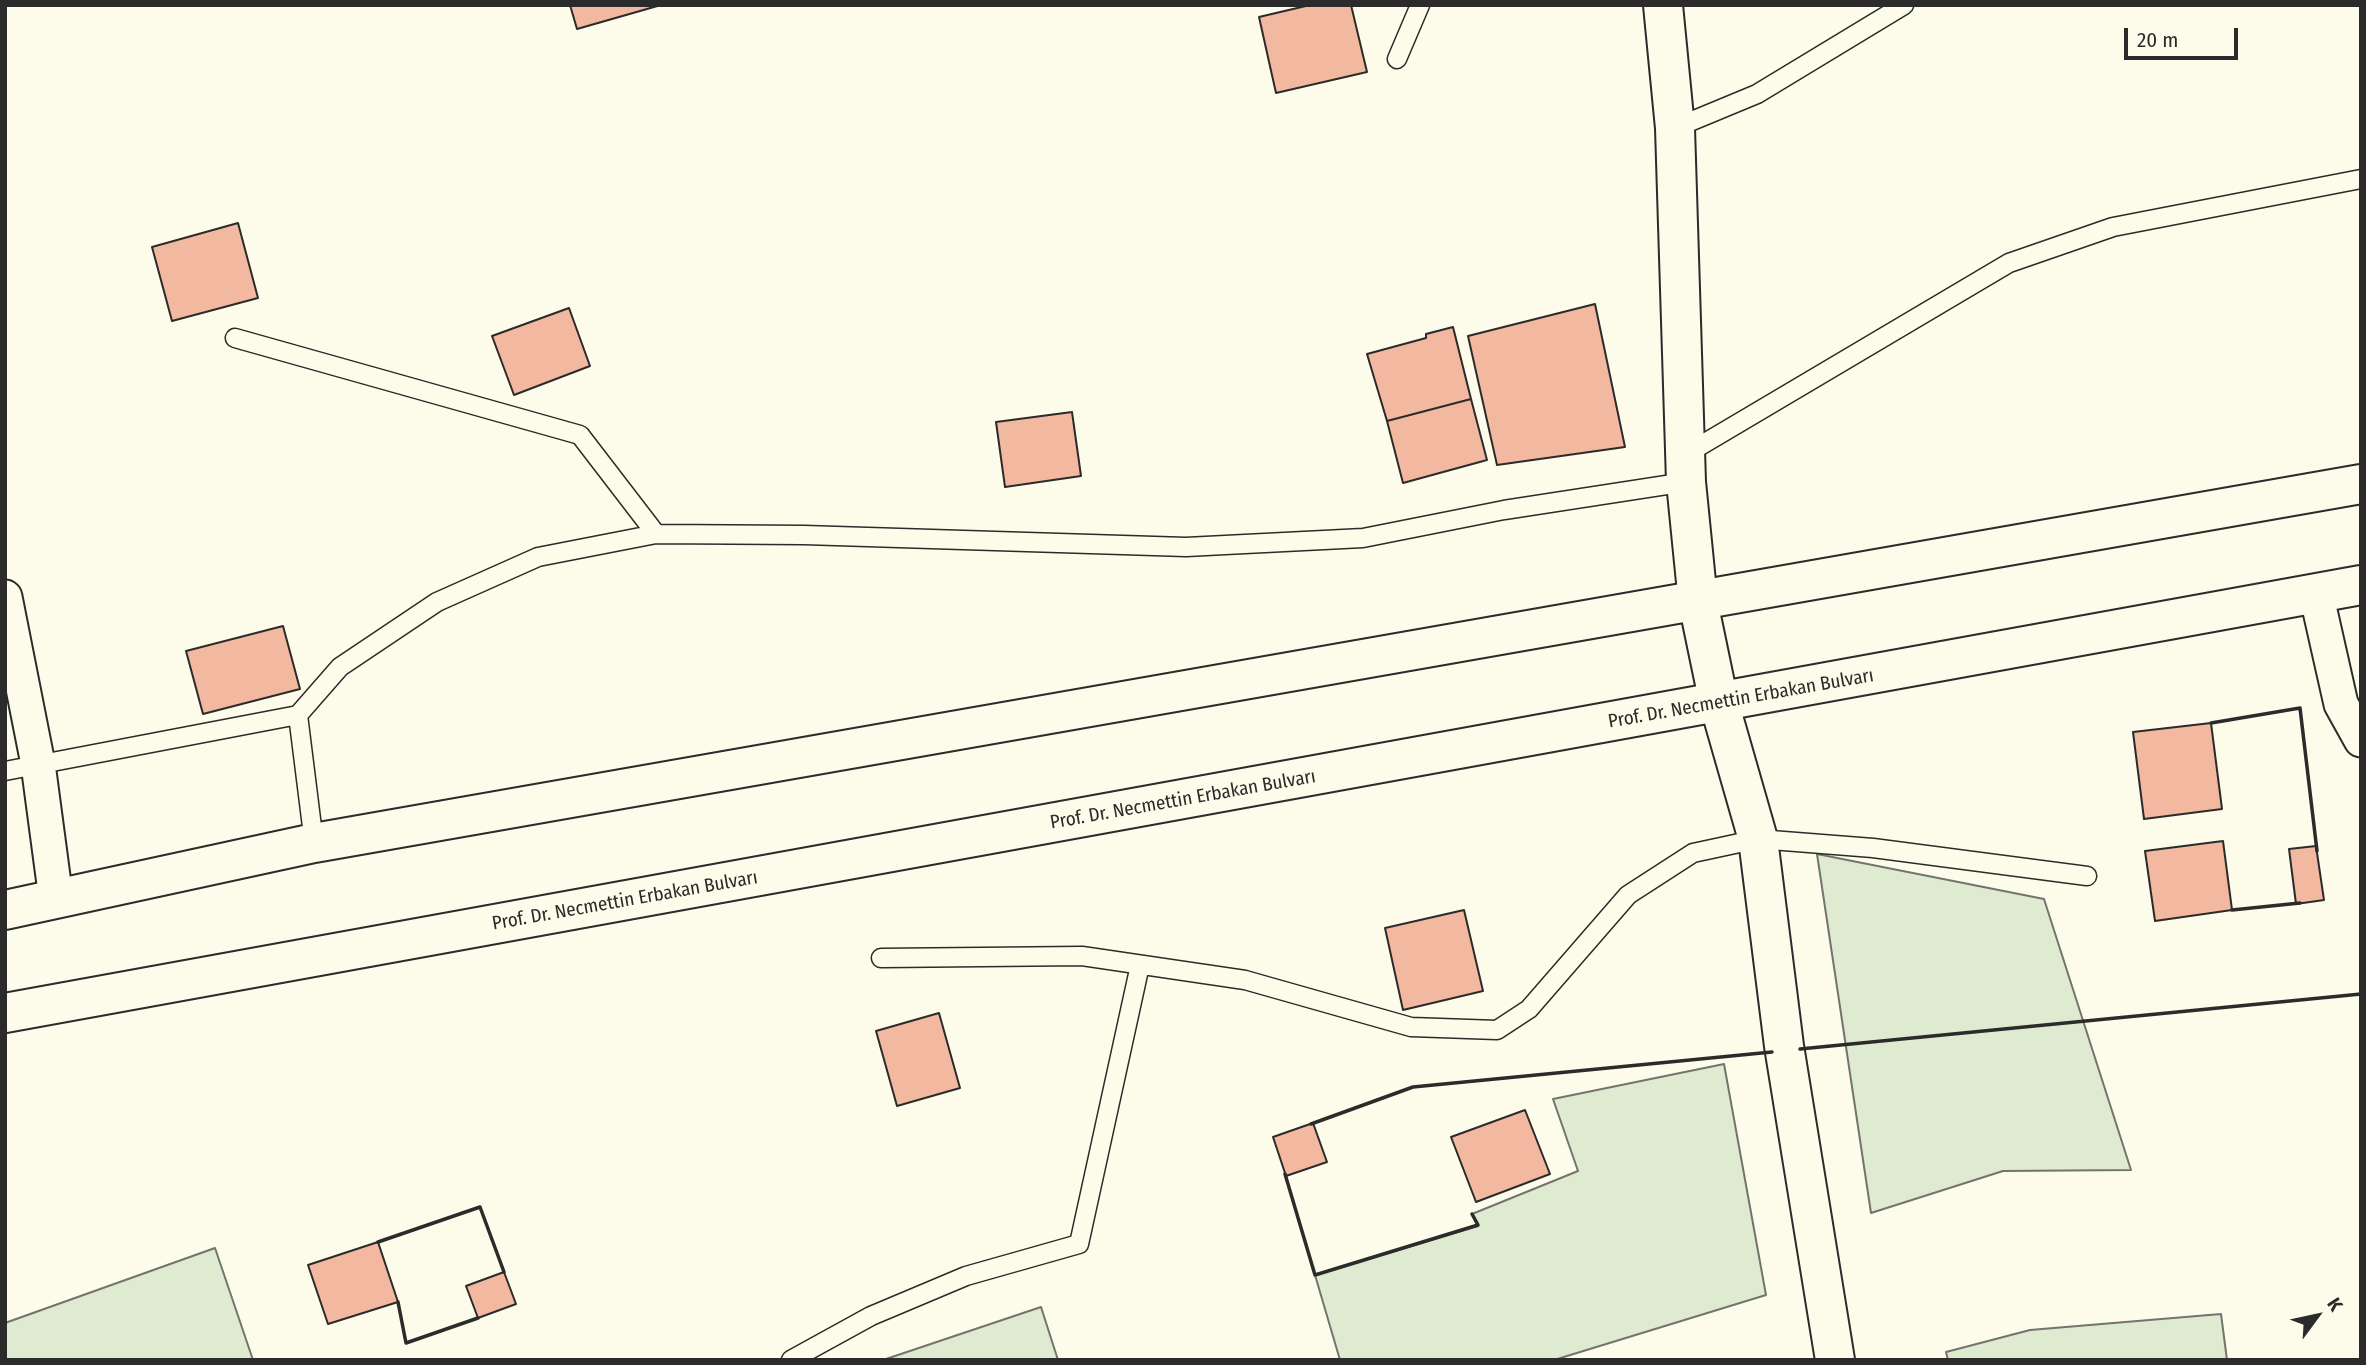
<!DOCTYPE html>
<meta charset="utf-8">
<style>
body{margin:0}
#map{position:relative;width:2366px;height:1365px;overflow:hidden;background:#fdfbea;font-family:"Fira Sans Condensed",sans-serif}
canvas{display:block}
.frame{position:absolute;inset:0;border:7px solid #2b2b2b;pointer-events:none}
.north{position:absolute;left:2282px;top:1281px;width:70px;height:70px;-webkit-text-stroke:5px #fdfbea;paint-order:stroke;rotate:57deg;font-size:19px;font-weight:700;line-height:28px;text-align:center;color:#2b2b2b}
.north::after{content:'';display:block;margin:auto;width:24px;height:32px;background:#2b2b2b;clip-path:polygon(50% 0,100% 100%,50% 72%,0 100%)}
.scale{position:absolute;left:2124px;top:28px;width:114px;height:32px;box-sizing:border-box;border:4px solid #2b2b2b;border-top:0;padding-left:9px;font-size:21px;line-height:24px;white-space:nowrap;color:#2b2b2b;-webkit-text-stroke:5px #fdfbea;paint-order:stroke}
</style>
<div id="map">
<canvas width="2366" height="1365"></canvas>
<div class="frame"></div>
<div class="north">K</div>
<div class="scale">20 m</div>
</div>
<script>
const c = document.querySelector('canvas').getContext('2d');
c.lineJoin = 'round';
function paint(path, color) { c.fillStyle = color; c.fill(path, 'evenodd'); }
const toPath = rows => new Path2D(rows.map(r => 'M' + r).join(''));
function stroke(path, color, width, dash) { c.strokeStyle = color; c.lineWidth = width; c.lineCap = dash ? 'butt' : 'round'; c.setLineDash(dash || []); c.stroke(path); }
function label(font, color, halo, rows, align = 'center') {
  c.font = font + ' "Fira Sans Condensed",sans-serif'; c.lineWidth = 5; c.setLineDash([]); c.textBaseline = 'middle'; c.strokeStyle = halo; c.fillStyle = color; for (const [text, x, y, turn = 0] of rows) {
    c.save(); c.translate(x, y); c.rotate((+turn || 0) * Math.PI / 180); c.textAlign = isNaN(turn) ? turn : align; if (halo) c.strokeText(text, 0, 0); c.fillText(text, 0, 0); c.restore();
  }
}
const green = toPath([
 [1817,854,2044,899,2131,1170,2003,1171,1871,1213,1817,854],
 [1724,1064,1766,1295,1554,1360,1340,1360,1315,1275,1478,1226,1472,1214,1578,1171,1553,1099,1724,1064],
 [215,1248,253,1360,5,1360,5,1323,215,1248],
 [1041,1307,1058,1360,883,1360,1041,1307],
 [2221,1314,2227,1360,1948,1360,1946,1352,2030,1330,2221,1314]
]);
paint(green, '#deebd1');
stroke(green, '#74746e', 2);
const building = toPath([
 [570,5,661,5,577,29,570,5],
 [1310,5,1351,5,1367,72,1276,93,1259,17,1310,5],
 [238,223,258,298,172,321,152,247,238,223],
 [1595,304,1625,447,1497,465,1468,336,1595,304],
 [569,308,590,366,514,395,492,336,569,308],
 [1453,327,1471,399,1387,421,1367,354,1426,338,1426,334,1453,327],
 [1471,399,1487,460,1403,483,1387,421,1471,399],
 [1072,412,1081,476,1005,487,996,422,1072,412],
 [283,626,300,689,203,714,186,651,283,626],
 [2211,723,2222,809,2144,819,2133,732,2211,723],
 [2223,841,2232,910,2155,921,2145,851,2223,841],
 [2316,846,2324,900,2296,904,2289,849,2316,846],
 [1464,910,1483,991,1403,1010,1385,928,1464,910],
 [939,1013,960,1088,897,1106,876,1031,939,1013],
 [1525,1110,1550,1174,1476,1202,1451,1137,1525,1110],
 [1313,1123,1327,1162,1286,1176,1273,1137,1313,1123],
 [378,1242,398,1302,328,1324,308,1265,378,1242],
 [504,1272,516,1304,478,1318,466,1286,504,1272]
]);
paint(building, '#f2b8a0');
stroke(building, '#2b2b2b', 2);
const service = toPath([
 [1397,59,1420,5],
 [1675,128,1757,94,1904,5],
 [235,338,580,435,656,534],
 [1688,453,2009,263,2113,227,2361,179],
 [5,771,298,715],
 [314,843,298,715,340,667,437,602,538,557,656,534,804,535,1186,547,1363,538,1504,510,1686,482],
 [881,958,1082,956,1245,980,1411,1027,1497,1030,1529,1009,1628,895,1693,853,1758,839,1873,848,2087,876],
 [791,1360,871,1316,966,1276,1079,1244,1140,965]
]);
const minor = toPath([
 [2316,593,2341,704,2361,740],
 [5,597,38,764,56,899]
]);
const tertiary = toPath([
 [1663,5,1675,128,1686,482,1698,602,1719,703,1758,839,1784,1046,1835,1360]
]);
const primary = toPath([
 [5,910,314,843,2361,484],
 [5,1013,2361,585]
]);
stroke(service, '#2b2b2b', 21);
stroke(minor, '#2b2b2b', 37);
stroke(tertiary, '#2b2b2b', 42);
stroke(primary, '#2b2b2b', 42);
stroke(service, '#fdfbea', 18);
stroke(minor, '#fdfbea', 33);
stroke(tertiary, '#fdfbea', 38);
stroke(primary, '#fdfbea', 38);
stroke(toPath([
 [2211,723,2300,708,2317,851],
 [2232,910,2300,903],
 [1800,1049,2361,994],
 [1311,1124,1413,1087,1772,1052],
 [1285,1174,1315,1275,1478,1225,1472,1214],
 [378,1242,480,1207,504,1272],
 [398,1302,406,1343,478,1318]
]), '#2b2b2b', 3.5);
label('19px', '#2b2b2b', '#fdfbea', [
 ["Prof. Dr. Necmettin Erbakan Bulvarı",1741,699,-10],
 ["Prof. Dr. Necmettin Erbakan Bulvarı",1183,800,-10],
 ["Prof. Dr. Necmettin Erbakan Bulvarı",625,901,-10]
]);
</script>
